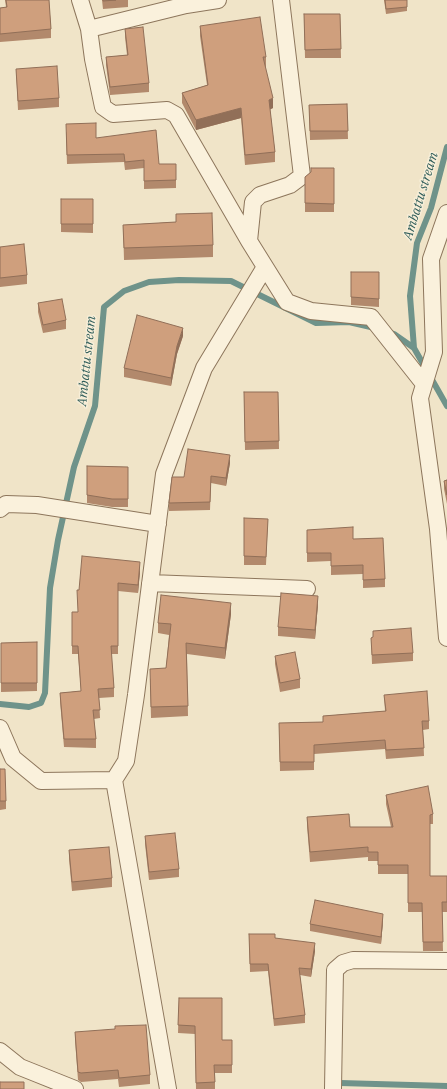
<!DOCTYPE html>
<style>
body{margin:0}
canvas{display:block;background:#f0e4c8}
</style>
<canvas width="447" height="1089"></canvas>
<script>
const c = document.querySelector('canvas').getContext('2d');
c.lineJoin = 'round';
const toPath = rows => new Path2D(rows.map(r => 'M' + r).join(''));
function stroke(path, color, width, dash) { c.strokeStyle = color; c.lineWidth = width; c.lineCap = dash ? 'butt' : 'round'; c.setLineDash(dash || []); c.stroke(path); }
function paint(path, color) { c.fillStyle = color; c.fill(path, 'evenodd'); }
function label(font, color, halo, rows, align = 'center') {
  c.font = font + ' "IBM Plex Serif",serif'; c.lineWidth = 3; c.setLineDash([]); c.textBaseline = 'middle'; c.strokeStyle = halo; c.fillStyle = color; for (const [text, x, y, turn = 0] of rows) {
    c.save(); c.translate(x, y); c.rotate((+turn || 0) * Math.PI / 180); c.textAlign = isNaN(turn) ? turn : align; if (halo) c.strokeText(text, 0, 0); c.fillText(text, 0, 0); c.restore();
  }
}
stroke(toPath([
 [447,147,431,208,417,243,410,296,414,348,447,406],
 [388,332,394,334,414,348],
 [0,704,29,707,41,703,45,693,50,588,58,540,74,467,95,406,104,307,124,291,149,282,179,280,231,281,316,323,349,322,375,328],
 [340,1083,447,1086]
]), '#6f938a', 6);
const street = toPath([
 [80,0,89,29,186,5,218,0],
 [89,29,93,59,103,107,113,114,167,110,176,115,249,241,287,302,311,311,371,317,424,384],
 [447,213,431,259,434,352,420,398,438,529,447,638],
 [249,241,253,202,260,195,290,185,302,176,281,0],
 [0,509,6,504,37,505,158,524],
 [150,583,307,589],
 [0,728,13,758,41,781,114,780,126,761,136,695,164,474,204,368,265,267],
 [114,780,168,1089],
 [0,1051,20,1067,75,1089],
 [333,1089,335,970,343,963,353,960,447,961]
]);
stroke(street, '#8d765c', 18);
stroke(street, '#faf1dc', 16);
paint(toPath([
 [5,0,49,0,51,29,51,38,0,42,0,8,6,7],
 [102,0,128,0,128,7,103,9],
 [384,0,407,0,407,11,386,14],
 [304,14,340,14,341,58,305,58],
 [200,26,266,57,266,67,265,67,273,108,270,109,275,152,275,162,245,165,241,118,196,130,182,103,182,93,207,85,200,36],
 [125,29,149,83,149,92,110,95,106,65,106,57,127,55,125,37],
 [16,69,59,98,59,107,18,110],
 [347,104,348,139,310,140,309,105],
 [66,132,96,138,159,164,176,164,176,188,144,189,144,168,125,170,124,162,67,164],
 [334,168,334,212,305,212,305,177,311,172],
 [61,199,93,199,93,233,61,232],
 [176,214,213,245,213,257,124,260,123,225,176,222],
 [0,247,27,275,27,284,0,287],
 [351,272,379,272,379,307,351,305],
 [38,303,66,320,66,329,43,333,38,312],
 [183,336,177,354,171,386,124,377,124,368],
 [244,392,278,392,279,449,245,450],
 [230,463,226,486,211,483,210,510,169,511,169,503,184,477],
 [87,466,128,467,128,507,112,507,87,503],
 [447,480,447,504,444,489,444,481],
 [244,518,268,519,266,565,244,565],
 [307,530,353,539,385,579,385,587,363,588,363,574,331,575,331,561,307,562],
 [140,571,138,593,118,591,118,654,111,654,114,688,114,697,99,698,100,718,94,719,96,739,96,748,64,747,60,701,60,693,81,691,78,654,72,654,72,612,78,612,79,590],
 [318,604,315,639,278,636,278,627],
 [231,614,225,659,187,654,188,716,151,718,150,679,166,668,169,635,158,633,158,623],
 [373,631,413,653,413,661,372,664,371,638,373,637],
 [37,642,37,691,1,692,1,643],
 [275,656,300,679,300,688,280,692,275,664],
 [384,695,429,721,429,729,423,730,424,756,386,759,385,749,314,754,314,770,280,771,279,723,323,722,323,716,385,711],
 [0,769,6,801,6,809,0,810],
 [386,795,433,814,433,824,430,824,430,876,447,876,447,912,442,912,443,951,423,951,422,912,408,912,408,874,378,874,378,861,368,861,368,857,310,862,307,826,307,817,350,827,391,827,386,804],
 [145,836,179,869,179,877,149,880,145,844],
 [69,850,112,878,112,887,72,891,69,859],
 [383,921,381,944,310,931,310,924],
 [249,934,275,938,315,951,311,977,300,975,305,1015,305,1023,274,1026,268,971,250,972],
 [179,998,222,1040,232,1040,232,1073,215,1073,215,1089,196,1089,195,1034,178,1033],
 [75,1032,150,1075,150,1084,119,1087,118,1079,81,1082,78,1080,75,1040]
]), '#b2896c');
paint(toPath([
 [273,98,273,108,269,110,269,100],
 [241,108,241,118,196,130,196,120],
 [183,328,183,336,177,354,171,386,171,378,177,346],
 [230,455,230,463,226,486,226,478],
 [140,562,140,571,138,593,138,585],
 [318,596,318,604,315,639,315,630],
 [231,603,231,614,225,659,225,648],
 [383,914,383,921,381,944,381,937],
 [315,943,315,951,311,977,311,969]
]), '#916f58');
const building = toPath([
 [6,0,49,0,51,29,0,34,0,8,7,7,6,0],
 [103,0,116,0,103,1,103,0],
 [385,0,407,0,407,7,386,9,385,0],
 [304,14,340,14,341,49,305,50,304,14],
 [260,17,266,57,263,57,273,98,269,100,275,152,245,155,241,108,196,120,182,93,208,85,200,26,260,17],
 [143,27,149,83,110,87,106,57,128,55,125,29,143,27],
 [57,66,59,98,18,101,16,69,57,66],
 [347,104,348,131,310,131,309,105,347,104],
 [96,123,96,138,156,130,159,164,176,164,176,180,144,181,144,160,125,162,124,154,67,155,66,124,96,123],
 [311,168,334,168,334,204,305,203,305,177,311,172,311,168],
 [61,199,93,199,93,224,61,224,61,199],
 [212,213,213,245,124,248,123,225,176,222,176,214,212,213],
 [24,244,27,275,0,278,0,247,24,244],
 [351,272,379,272,379,299,351,297,351,272],
 [62,299,66,320,43,325,38,303,62,299],
 [137,315,183,328,177,346,171,378,124,368,137,315],
 [244,392,278,392,279,441,245,442,244,392],
 [188,449,230,455,226,478,211,476,210,502,169,503,172,477,184,477,188,449],
 [87,466,128,467,128,499,112,499,87,495,87,466],
 [447,480,447,495,444,481,447,480],
 [244,518,268,519,266,557,244,556,244,518],
 [353,527,353,539,383,538,385,579,363,580,363,565,331,566,331,553,307,553,307,530,353,527],
 [82,556,140,562,138,585,118,583,118,646,111,646,114,688,98,689,100,710,93,710,96,739,64,739,60,693,81,691,78,646,72,646,72,612,78,612,77,590,79,590,82,556],
 [281,593,318,596,315,630,278,627,281,593],
 [161,595,231,603,225,648,186,643,188,706,151,707,150,669,166,668,171,624,158,623,161,595],
 [411,628,413,653,372,655,371,638,373,637,373,631,411,628],
 [37,642,37,683,1,683,1,643,37,642],
 [295,652,300,679,280,683,275,656,295,652],
 [427,691,429,721,422,721,424,748,386,750,385,740,314,745,314,762,280,762,279,723,323,722,323,716,386,711,384,695,427,691],
 [0,769,5,769,6,801,0,801,0,769],
 [428,786,433,814,430,815,430,876,447,876,447,902,442,902,443,942,423,942,422,903,408,903,408,865,378,865,378,852,368,852,368,847,310,852,307,817,349,814,350,827,393,827,386,795,428,786],
 [175,833,179,869,149,872,145,836,175,833],
 [109,847,112,878,72,882,69,850,109,847],
 [315,900,383,914,381,937,310,924,315,900],
 [249,934,275,934,275,938,315,943,311,969,299,968,305,1015,274,1019,268,964,250,964,249,934],
 [179,998,222,998,222,1040,232,1040,232,1065,214,1065,215,1082,196,1083,195,1026,178,1025,179,998],
 [146,1025,150,1075,119,1078,118,1070,81,1073,78,1072,75,1032,115,1029,115,1026,146,1025],
 [0,1082,24,1082,24,1089,0,1089,0,1082]
]);
paint(building, '#cf9f7d');
stroke(building, '#916f58', 1);
label('italic 13px', '#2f5d5a', '#f7eed8', [
 ["Ambattu stream",421,196,-73],
 ["Ambattu stream",87,361,-84]
]);
</script>
